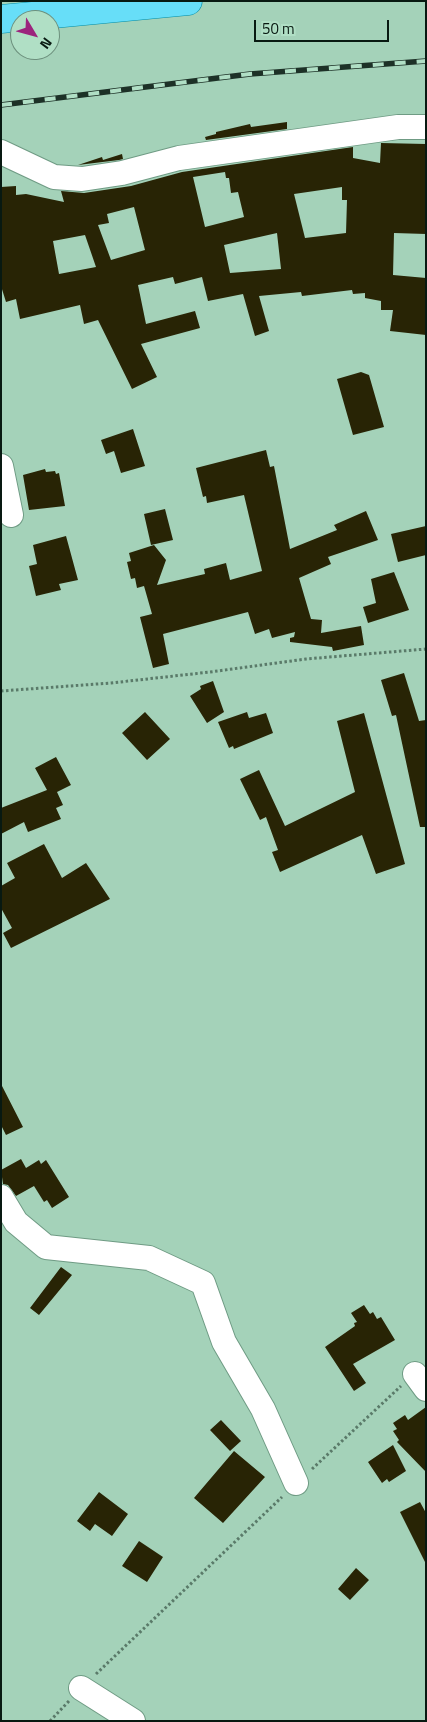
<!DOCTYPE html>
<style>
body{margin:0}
#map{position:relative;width:427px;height:1722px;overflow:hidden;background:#a4d2b9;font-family:"Titillium Web",sans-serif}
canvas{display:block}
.frame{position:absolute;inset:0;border:2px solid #081911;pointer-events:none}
.north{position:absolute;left:10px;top:10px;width:50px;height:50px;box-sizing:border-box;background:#b0dfc5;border:1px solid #6d907d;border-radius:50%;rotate:127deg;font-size:14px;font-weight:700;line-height:20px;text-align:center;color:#081911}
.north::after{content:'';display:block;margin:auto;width:18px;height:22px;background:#9c247d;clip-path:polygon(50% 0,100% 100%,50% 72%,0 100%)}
.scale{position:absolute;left:254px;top:20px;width:135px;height:22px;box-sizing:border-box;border:2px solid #081911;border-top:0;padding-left:6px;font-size:15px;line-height:18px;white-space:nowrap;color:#081911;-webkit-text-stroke:4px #b0dfc5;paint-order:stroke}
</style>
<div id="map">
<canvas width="427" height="1722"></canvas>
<div class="frame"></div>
<div class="north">N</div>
<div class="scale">50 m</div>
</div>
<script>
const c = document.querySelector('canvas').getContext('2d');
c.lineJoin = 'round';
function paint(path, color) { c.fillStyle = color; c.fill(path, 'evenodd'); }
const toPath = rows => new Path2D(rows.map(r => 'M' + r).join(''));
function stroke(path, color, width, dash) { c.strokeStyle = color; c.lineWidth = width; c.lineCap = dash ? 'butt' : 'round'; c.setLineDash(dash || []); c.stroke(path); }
paint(toPath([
 [287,122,287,129,206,140,205,137,216,134,216,132,250,124,251,127],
 [381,143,426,144,426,234,394,233,393,275,426,278,426,335,390,331,393,310,381,310,381,301,365,298,365,293,353,294,352,290,302,296,301,292,259,296,269,331,255,336,243,294,208,301,202,277,175,284,173,277,138,285,146,324,195,311,200,328,141,344,157,377,132,389,98,320,84,324,80,305,20,319,16,299,6,302,1,286,1,187,16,186,16,195,26,194,64,202,61,191,84,193,131,186,182,172,353,147,353,158,380,163],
 [225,172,226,178,229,178,231,193,238,192,244,217,205,227,193,177],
 [342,187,342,200,347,200,346,233,305,238,294,194],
 [134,207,145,250,111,260,98,225,109,223,107,214],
 [277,233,281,269,230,273,224,245],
 [85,235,96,267,59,274,53,241],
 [122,154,123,159,119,160,78,165,102,157,103,160],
 [361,372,369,375,384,427,353,435,337,379],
 [133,429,145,466,121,473,114,451,106,454,101,440],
 [266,450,270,467,274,466,290,549,337,530,334,525,366,511,378,540,328,557,331,564,299,578,311,619,322,620,321,633,361,626,364,645,333,651,332,647,290,642,290,638,294,637,295,632,272,638,269,629,255,634,248,612,163,634,169,664,153,668,140,617,152,614,144,586,137,588,135,578,131,579,127,562,131,561,129,553,154,545,166,560,157,585,205,574,204,569,226,563,230,580,262,571,244,495,207,503,206,496,203,497,196,468],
 [45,469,46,472,55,471,56,474,59,473,65,506,29,510,23,475],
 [165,509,173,540,151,545,144,514],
 [426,526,426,555,398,562,391,534],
 [66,536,78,580,59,584,61,590,36,596,29,566,37,564,33,545],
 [394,572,409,610,368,623,363,607,376,603,371,579],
 [404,673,419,721,426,720,426,827,420,827,396,715,392,716,381,680],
 [213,681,224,712,207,723,190,696,201,689,200,686],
 [145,712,170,739,147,760,122,733],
 [247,712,249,718,266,713,273,733,234,749,233,746,229,748,218,722],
 [364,713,405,864,376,874,362,835,280,872,272,852,278,850,266,817,260,820,240,779,259,770,285,826,355,792,337,721],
 [56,757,71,785,57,792,63,805,56,808,61,819,28,832,24,822,1,834,1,808,47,790,35,768],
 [44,844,62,878,86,863,110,899,11,948,3,933,12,928,1,908,1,886,15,878,7,863],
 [1,1084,23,1127,6,1135,1,1125],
 [21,1159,26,1168,39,1160,41,1164,46,1160,69,1197,52,1208,47,1200,44,1202,34,1186,16,1196,8,1185,3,1184,1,1170],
 [61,1267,72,1275,39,1315,30,1308],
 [364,1305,370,1314,373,1312,377,1319,381,1317,395,1340,353,1364,366,1383,354,1391,325,1347,355,1326,354,1323,357,1322,351,1313],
 [426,1407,426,1472,397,1442,399,1440,393,1431,397,1429,393,1423,405,1415,408,1420],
 [221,1420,241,1441,230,1451,210,1430],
 [393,1445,406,1471,389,1482,387,1479,382,1483,368,1462],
 [234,1451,265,1477,223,1523,194,1498],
 [99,1492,128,1514,112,1536,95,1524,90,1531,77,1521],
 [420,1502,426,1513,426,1564,400,1512],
 [139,1541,163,1557,147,1582,122,1566],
 [356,1568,369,1580,350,1600,338,1589]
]), '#282405');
const minor = toPath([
 [1,152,54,177,82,179,122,173,179,158,398,127,426,127],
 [1,466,11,515],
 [1,1197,16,1222,46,1247,149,1258,203,1283,224,1342,263,1409,296,1483],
 [415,1374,426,1389],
 [81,1688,133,1721]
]);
const major = toPath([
 [1,19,188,1]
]);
stroke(minor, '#6f9b84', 26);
stroke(major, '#038ba4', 29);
stroke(toPath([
 [1,691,111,683,210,672,306,659,426,649],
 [312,1469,401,1386],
 [96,1674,282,1497],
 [50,1721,69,1701]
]), '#5a7a69', 3, [2.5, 2.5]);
stroke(minor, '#fff', 24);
stroke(major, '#67def8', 28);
const rail = toPath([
 [1,105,250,74,426,61]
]);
stroke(rail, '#1d3127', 5.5);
stroke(rail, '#b0dfc5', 4, [11]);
</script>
